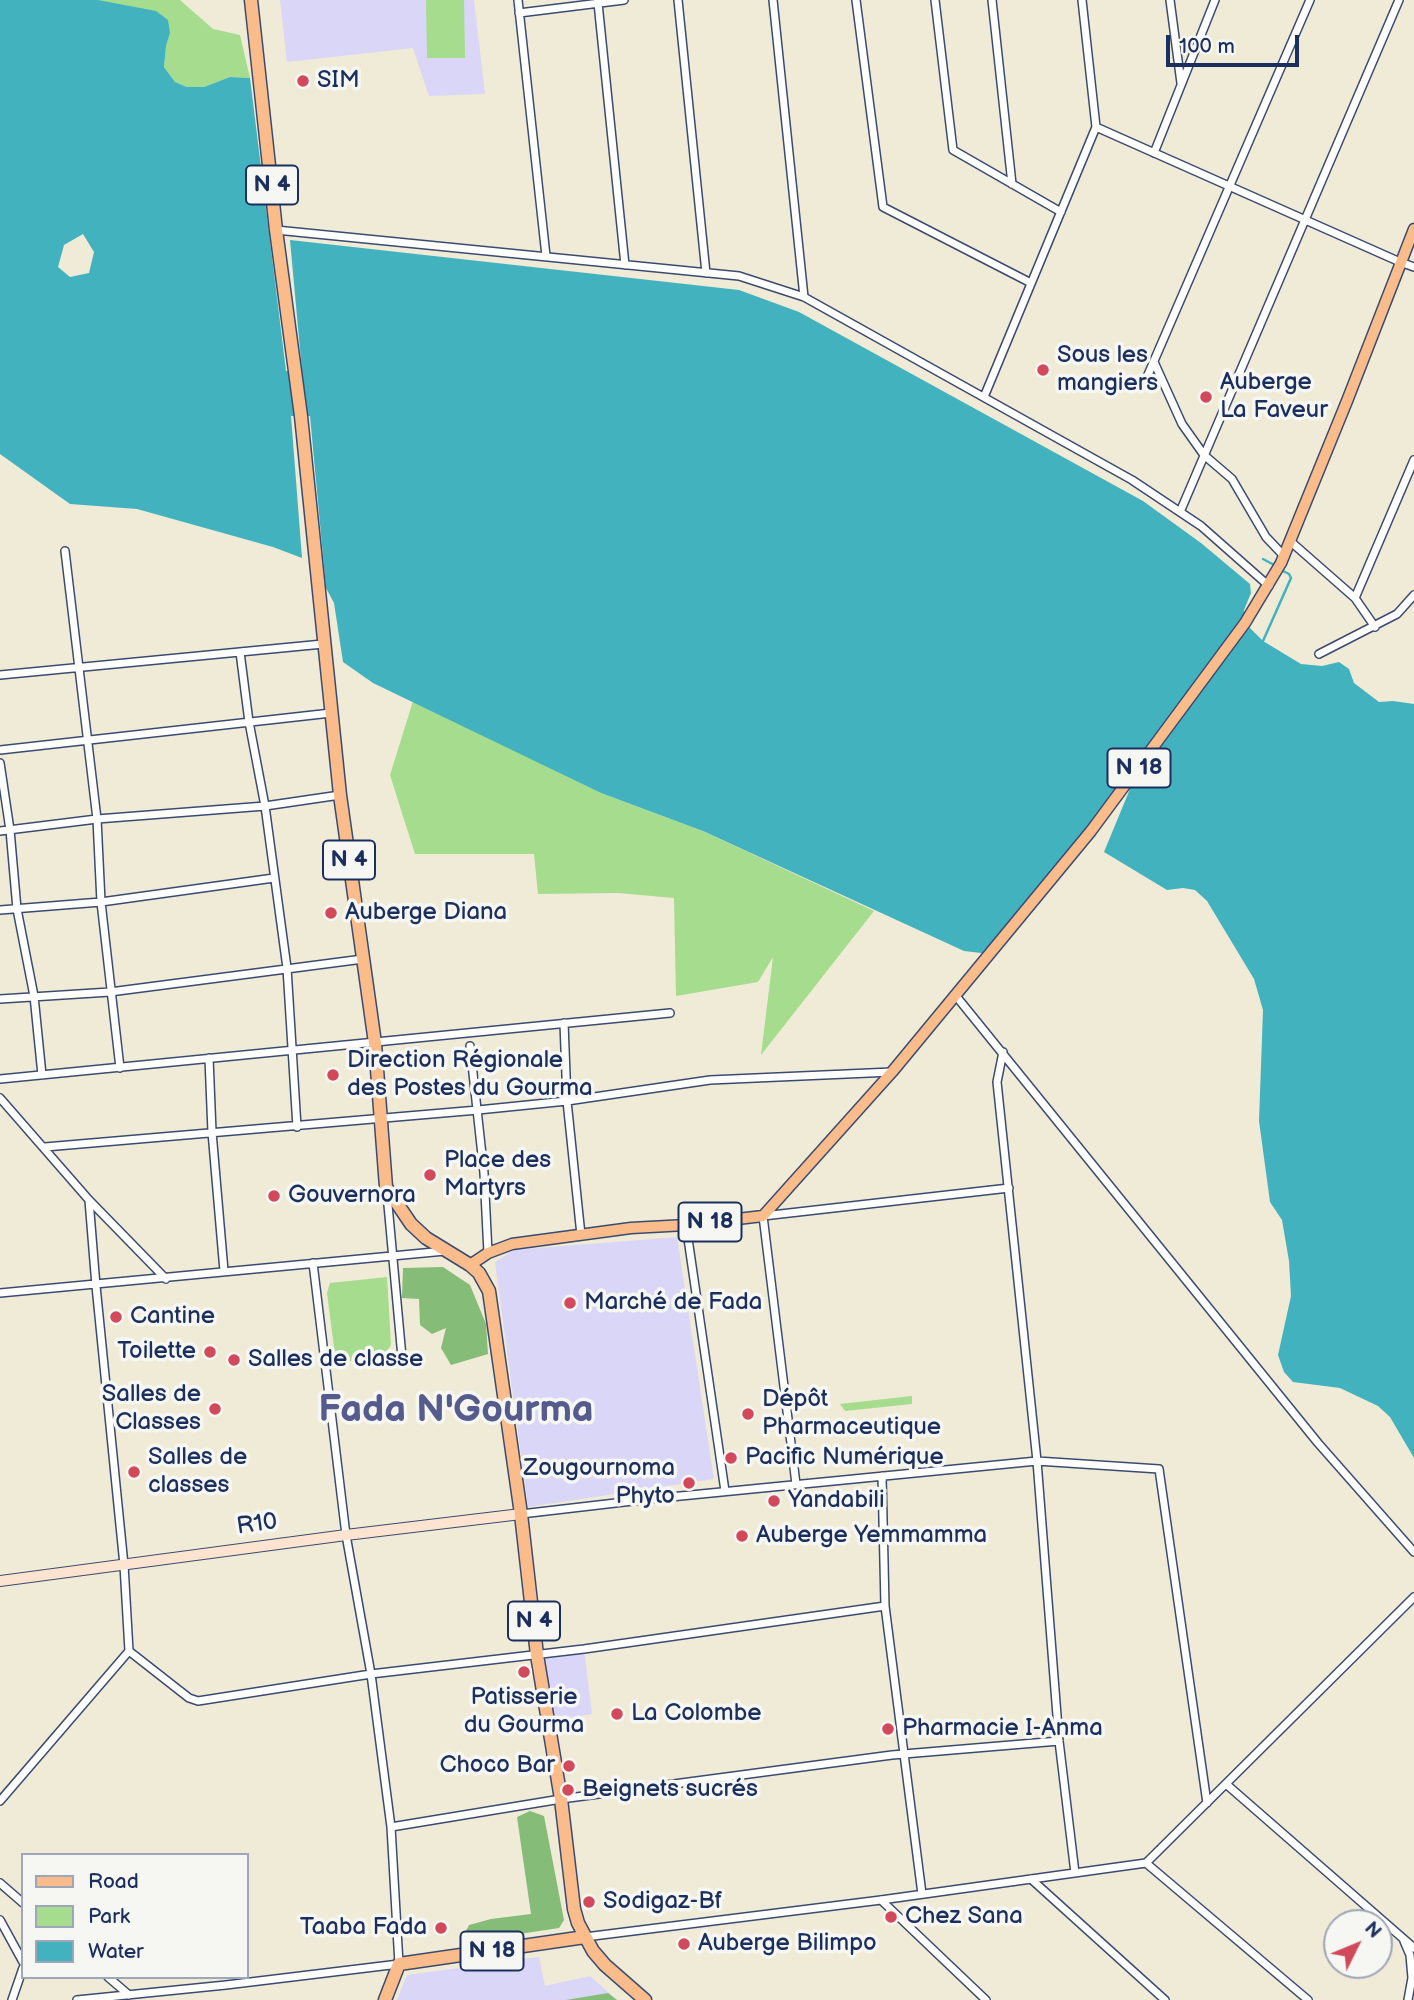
<!DOCTYPE html>
<meta charset="utf-8">
<style>
body{margin:0}
#map{position:relative;width:1414px;height:2000px;overflow:hidden;background:#efebd7;font-family:"Balsamiq Sans",sans-serif}
canvas{display:block}
.legend{position:absolute;left:21px;top:1853px;width:228px;height:126px;box-sizing:border-box;background:#f6f6f2;border:2px solid #9ea6b7;margin:0;padding:9px 12px;list-style:none;font-size:21px;color:#1b2f5e}
.legend li{display:flex;align-items:center;gap:14px;height:35px}
.legend b{width:35px;border:2px solid #9ea6b7}
.north{position:absolute;left:1323px;top:1909px;width:70px;height:70px;box-sizing:border-box;background:#f6f6f2;border:2px solid #9ea6b7;border-radius:50%;rotate:47deg;font-size:19px;font-weight:700;line-height:28px;text-align:center;color:#1b2f5e}
.north::after{content:'';display:block;margin:auto;width:24px;height:32px;background:#d1495b;clip-path:polygon(50% 0,100% 100%,50% 72%,0 100%)}
.scale{position:absolute;left:1166px;top:35px;width:133px;height:32px;box-sizing:border-box;border:4px solid #1b2f5e;border-top:0;padding-left:9px;font-size:21px;line-height:24px;white-space:nowrap;color:#1b2f5e;-webkit-text-stroke:5px #f6f6f2;paint-order:stroke}
</style>
<div id="map">
<canvas width="1414" height="2000"></canvas>
<ul class="legend">
<li><b style="height:9px;background:#fabc8b"></b>Road</li>
<li><b style="height:19px;background:#a5dc8d"></b>Park</li>
<li><b style="height:19px;background:#43b2bf"></b>Water</li>
</ul>
<div class="north">N</div>
<div class="scale">100 m</div>
</div>
<script>
const c = document.querySelector('canvas').getContext('2d');
c.lineJoin = 'round';
function paint(path, color) { c.fillStyle = color; c.fill(path, 'evenodd'); }
const toPath = rows => new Path2D(rows.map(r => 'M' + r).join(''));
function stroke(path, color, width, dash) { c.strokeStyle = color; c.lineWidth = width; c.lineCap = dash ? 'butt' : 'round'; c.setLineDash(dash || []); c.stroke(path); }
function label(font, color, halo, rows, align = 'center') {
  c.font = font + ' "Balsamiq Sans",sans-serif'; c.lineWidth = 7; c.setLineDash([]); c.textBaseline = 'middle'; c.strokeStyle = halo; c.fillStyle = color; for (const [text, x, y, turn = 0] of rows) {
    c.save(); c.translate(x, y); c.rotate((+turn || 0) * Math.PI / 180); c.textAlign = isNaN(turn) ? turn : align; if (halo) c.strokeText(text, 0, 0); c.fillText(text, 0, 0); c.restore();
  }
}
paint(toPath([
 [280,0,474,0,485,94,429,96,413,48,287,62],
 [677,1237,714,1479,528,1507,495,1262,514,1250],
 [584,1649,592,1714,548,1722,537,1655],
 [539,1957,545,1986,590,1976,617,2000,397,2000,407,1975]
]), '#dad6f7');
paint(toPath([
 [98,0,180,0,213,29,240,35,250,78,230,77,204,87,187,87,175,82,164,67,166,46,170,33],
 [426,0,464,0,465,58,427,58],
 [413,701,601,793,703,831,874,911,761,1055,773,957,758,982,676,996,674,898,618,893,538,894,534,854,415,854,390,775],
 [387,1277,391,1345,385,1354,369,1359,336,1363,327,1293,330,1283],
 [912,1396,912,1404,845,1411,840,1404]
]), '#a5dc8d');
paint(toPath([
 [443,1267,470,1285,486,1324,488,1354,451,1365,441,1348,446,1328,432,1334,420,1325,419,1299,402,1298,403,1268],
 [530,1811,544,1816,564,1920,559,1928,467,1942,463,1937,469,1925,491,1919,531,1914,517,1817],
 [608,1993,617,2000,566,2000]
]), '#84bc78');
paint(toPath([
 [0,0,98,0,156,11,168,20,170,33,166,46,164,67,175,82,187,87,204,87,230,77,250,78,286,371,302,371,290,240,739,290,799,312,1143,501,1201,543,1250,584,1251,593,1244,610,1245,623,1263,641,1301,664,1322,666,1339,662,1349,669,1354,683,1379,702,1393,701,1414,704,1414,1458,1390,1417,1378,1406,1340,1388,1293,1382,1284,1372,1278,1355,1291,1296,1289,1261,1282,1220,1270,1202,1259,1121,1263,1010,1254,979,1207,901,1195,890,1183,888,1167,890,1104,852,1137,772,990,954,964,951,703,831,601,793,373,683,343,662,334,603,326,588,310,416,291,416,302,558,273,547,137,509,70,504,0,454],
 [83,234,94,252,89,273,70,277,58,267,64,245]
]), '#43b2bf');
stroke(toPath([
 [1263,559,1276,566],
 [1263,641,1291,578,1289,574,1281,570]
]), '#43b2bf', 2.5);
const street = toPath([
 [518,0,546,256],
 [678,0,706,273],
 [773,0,804,297],
 [856,0,883,207,1031,283],
 [935,0,953,150,1061,212],
 [992,0,1012,184],
 [1170,0,1181,83],
 [598,3,625,265],
 [519,13,624,0],
 [1096,127,1400,262,1414,267],
 [1154,153,1215,0],
 [276,230,739,276,804,297,1132,480,1201,526,1269,586],
 [1154,362,1182,424,1204,455,1232,479,1266,537,1284,556],
 [1144,384,1310,0],
 [984,397,1096,127,1082,0],
 [1180,512,1399,0],
 [1290,541,1355,598,1375,627],
 [65,551,97,819,101,902,120,1068],
 [1355,598,1414,460],
 [240,652,249,722,265,806,287,968,297,1127],
 [1319,654,1397,614,1414,595],
 [0,675,323,644],
 [0,750,331,713],
 [0,763,10,830,17,909,34,996,42,1075],
 [0,831,97,819,265,806,340,795],
 [0,910,101,902,274,878],
 [956,996,1318,1443,1414,1552],
 [0,999,110,992,363,959],
 [564,1023,567,1101,581,1235],
 [470,1046,484,1173,488,1253],
 [1003,1052,997,1082,1037,1461,1059,1741,1075,1873],
 [209,1058,212,1132,224,1271],
 [0,1079,670,1013],
 [0,1098,89,1200,166,1279],
 [45,1147,478,1110,567,1101,710,1080,892,1072],
 [387,1194,402,1357],
 [686,1225,725,1491],
 [0,1293,445,1251],
 [882,1476,885,1606,922,1894],
 [796,1484,763,1216,1009,1188],
 [521,1514,650,1499,1037,1461,1159,1469,1207,1803],
 [129,1651,189,1698,198,1701,371,1674,584,1649,885,1606],
 [1226,1784,1414,1948],
 [0,1801,129,1651,124,1565,96,1286,89,1200],
 [391,1827,561,1799,892,1755,1059,1741],
 [1146,1863,1308,2000],
 [1031,1879,1165,2000],
 [0,1883,23,1903],
 [881,1900,986,2000],
 [0,1920,23,1962],
 [585,1937,881,1900,1146,1863,1414,1597],
 [1404,1941,1410,1955,1412,1978],
 [108,1977,129,1995],
 [12,2000,23,1968],
 [77,2000,226,1985,399,1964,391,1827,371,1674,346,1535,313,1263],
 [1408,2000,1412,1978,1414,1977]
]);
const secondary = toPath([
 [0,1581,346,1535,521,1514]
]);
const primary = toPath([
 [470,1265,488,1253,512,1244,631,1228,686,1225,763,1216,892,1072,1091,831,1245,623,1281,563,1347,401,1414,229]
]);
const highway = toPath([
 [251,0,276,230,301,416,340,795,375,1043,386,1187,411,1224,426,1238,470,1265,479,1273,489,1291,521,1514,537,1655,561,1799,574,1909,578,1923,593,1951,605,1965,645,2000],
 [385,2000,399,1964,585,1937]
]);
stroke(street, '#3b4b70', 10);
stroke(secondary, '#3b4b70', 12);
stroke(primary, '#3b4b70', 13);
stroke(highway, '#3b4b70', 15);
stroke(street, '#fff', 7);
stroke(secondary, '#fde4d1', 10);
stroke(primary, '#fabc8b', 10);
stroke(highway, '#fabc8b', 12);
for (const [x, y, r, color] of [
 [303,81,7,"#d1495b"],
 [1043,370,7,"#d1495b"],
 [1206,397,7,"#d1495b"],
 [331,913,7,"#d1495b"],
 [333,1075,7,"#d1495b"],
 [430,1175,7,"#d1495b"],
 [274,1196,7,"#d1495b"],
 [570,1303,7,"#d1495b"],
 [116,1317,7,"#d1495b"],
 [210,1352,7,"#d1495b"],
 [234,1360,7,"#d1495b"],
 [215,1409,7,"#d1495b"],
 [748,1414,7,"#d1495b"],
 [731,1458,7,"#d1495b"],
 [134,1472,7,"#d1495b"],
 [689,1483,7,"#d1495b"],
 [774,1501,7,"#d1495b"],
 [742,1536,7,"#d1495b"],
 [524,1672,7,"#d1495b"],
 [617,1714,7,"#d1495b"],
 [888,1729,7,"#d1495b"],
 [569,1766,7,"#d1495b"],
 [568,1790,7,"#d1495b"],
 [589,1902,7,"#d1495b"],
 [891,1917,7,"#d1495b"],
 [441,1928,7,"#d1495b"],
 [684,1944,7,"#d1495b"]
]) { const dot = new Path2D(); dot.arc(x, y, r, 0, 2 * Math.PI); c.fillStyle = color; c.fill(dot); stroke(dot, '#f6f6f2', 2.5); }
for (const [x, y, w] of [
 [272,185,52],
 [1139,768,63],
 [349,860,52],
 [710,1222,63],
 [534,1621,52],
 [492,1951,63]
]) { const box = new Path2D(); box.roundRect(x - w / 2, y - 19.5, w, 39, 5); c.fillStyle = '#f6f6f2'; c.fill(box); stroke(box, '#1b2f5e', 2); }
label('bold 23px', '#1b2f5e', null, [
 ["N 4",272,185],
 ["N 18",1139,768],
 ["N 4",349,860],
 ["N 18",710,1222],
 ["N 4",534,1621],
 ["N 18",492,1951]
]);
label('24px', '#1b2f5e', '#f6f6f2', [
 ["SIM",317,81],
 ["Sous les",1057,356],
 ["mangiers",1057,384],
 ["Auberge",1220,383],
 ["La Faveur",1220,411],
 ["Auberge Diana",345,913],
 ["Direction Régionale",347,1061],
 ["des Postes du Gourma",347,1089],
 ["Place des",444,1161],
 ["Martyrs",444,1189],
 ["Gouvernora",288,1196],
 ["Marché de Fada",584,1303],
 ["Cantine",130,1317],
 ["Toilette",196,1352,"right"],
 ["Salles de classe",248,1360],
 ["Salles de",201,1395,"right"],
 ["Classes",201,1423,"right"],
 ["Dépôt",762,1400],
 ["Pharmaceutique",762,1428],
 ["Salles de",148,1458],
 ["classes",148,1486],
 ["Pacific Numérique",745,1458],
 ["Zougournoma",675,1469,"right"],
 ["Phyto",675,1497,"right"],
 ["Yandabili",788,1501],
 ["Auberge Yemmamma",756,1536],
 ["Patisserie",524,1698,"center"],
 ["du Gourma",524,1726,"center"],
 ["La Colombe",631,1714],
 ["Pharmacie I-Anma",902,1729],
 ["Choco Bar",555,1766,"right"],
 ["Beignets sucrés",582,1790],
 ["Sodigaz-Bf",603,1902],
 ["Chez Sana",905,1917],
 ["Taaba Fada",427,1928,"right"],
 ["Auberge Bilimpo",698,1944]
], 'left');
label('24px', '#1b2f5e', '#f6f6f2', [
 ["R10",257,1525,-8]
]);
label('bold 38px', '#565b8e', '#f6f6f2', [
 ["Fada N'Gourma",456,1411]
]);
</script>
